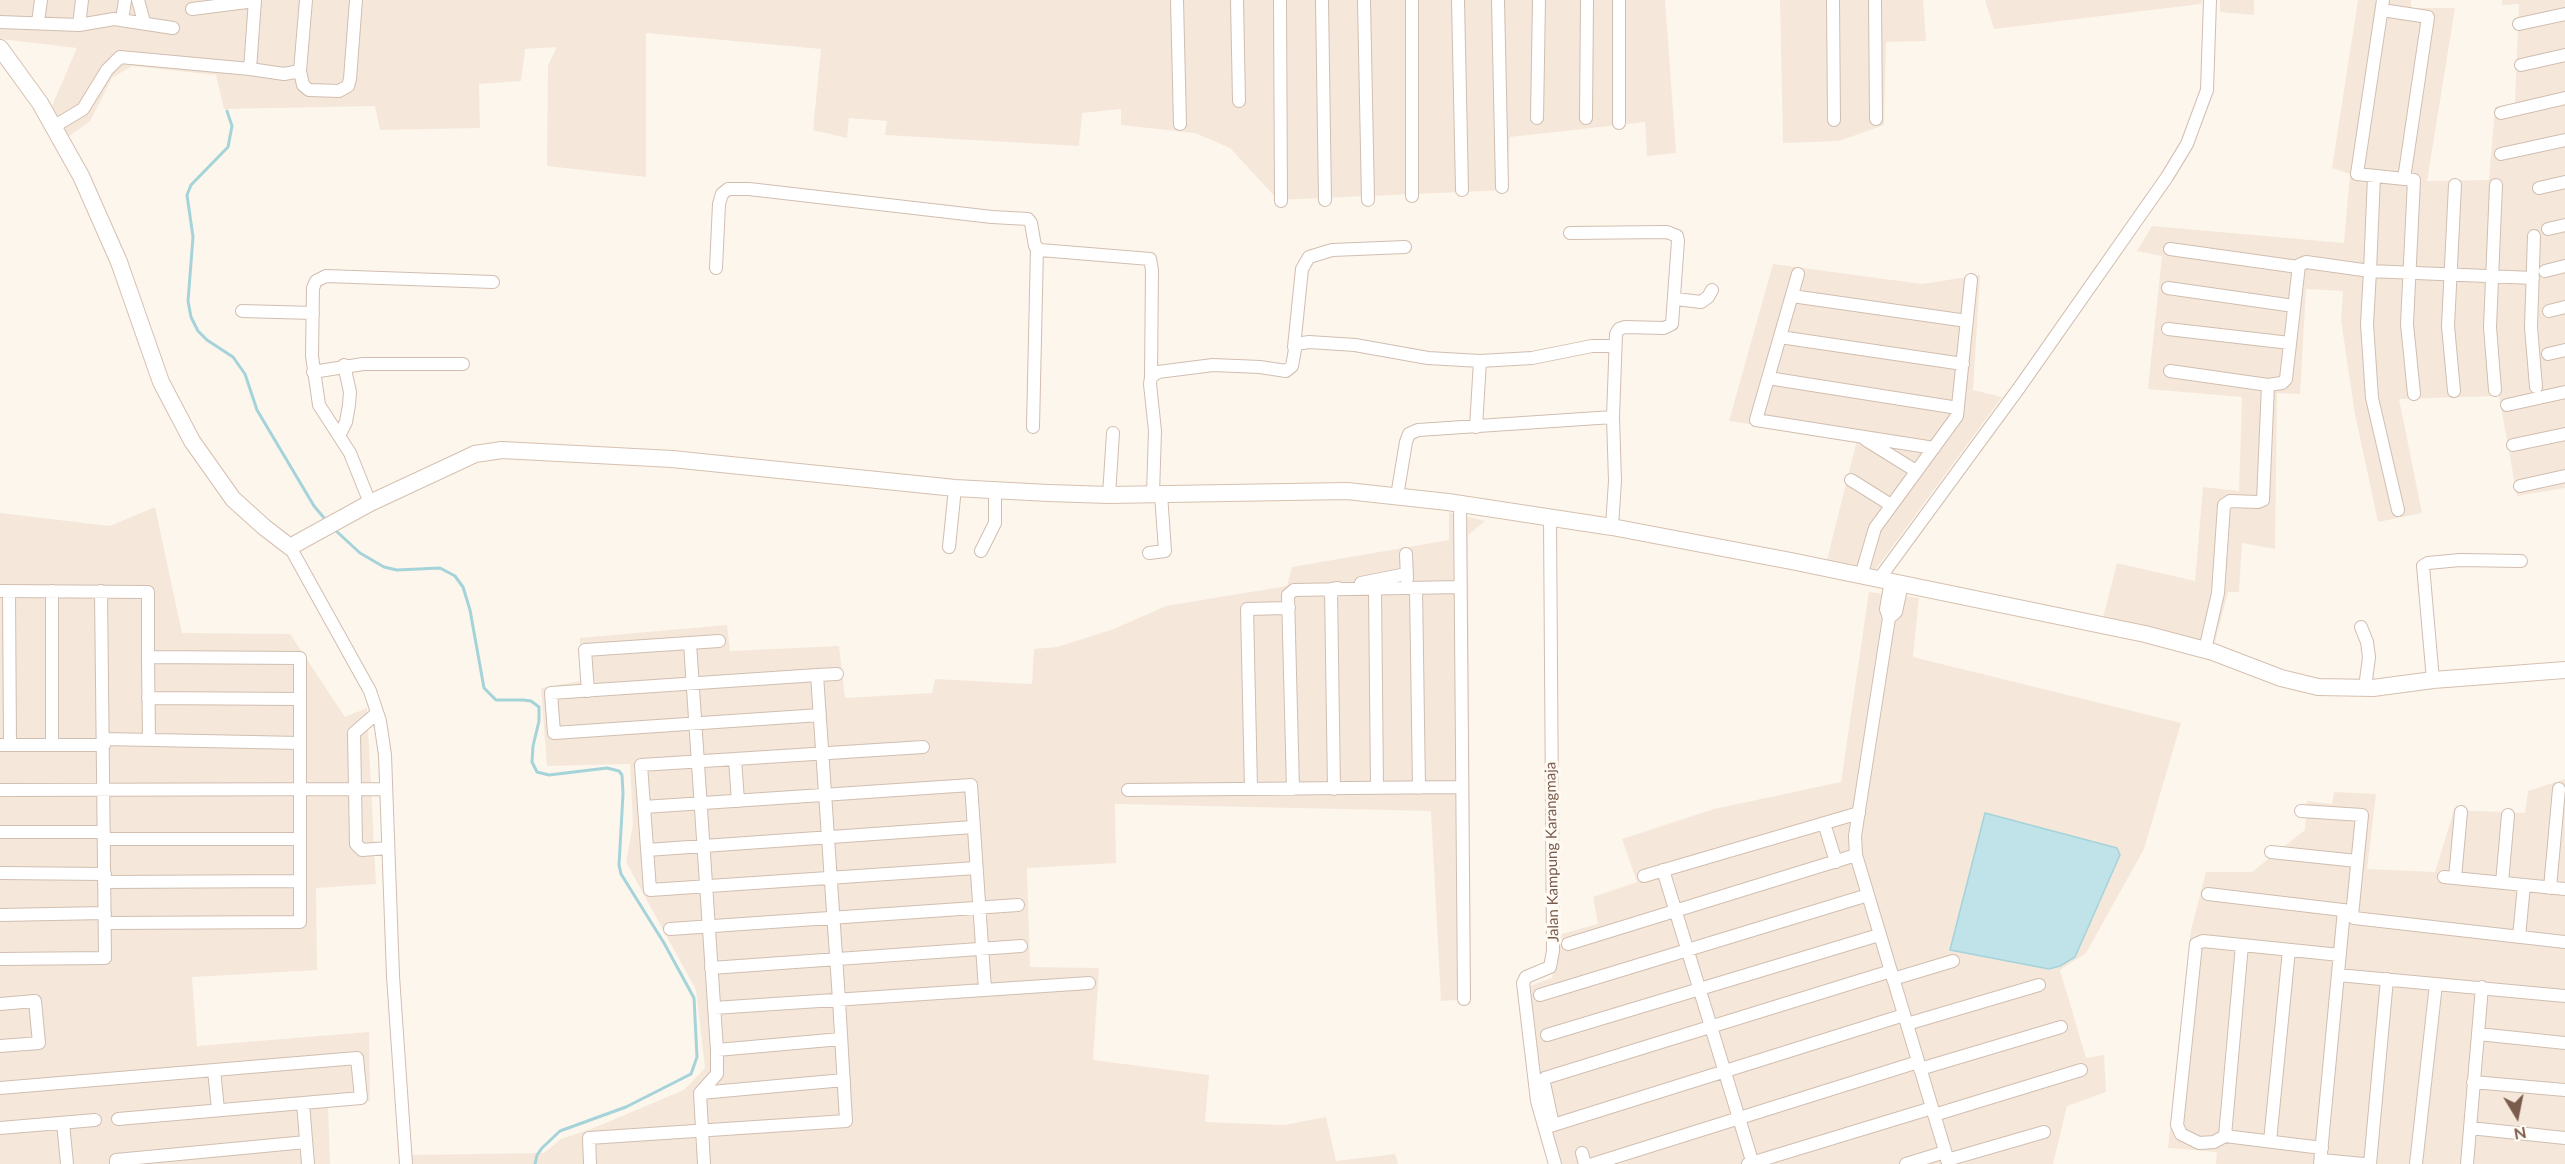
<!DOCTYPE html>
<style>
body{margin:0}
#map{position:relative;width:2565px;height:1164px;overflow:hidden;background:#fdf6ec;font-family:Lato,sans-serif}
canvas{display:block}
.north{position:absolute;left:2487px;top:1086px;width:60px;height:60px;-webkit-text-stroke:4px #fffaf3;paint-order:stroke;rotate:170deg;font-size:16px;font-weight:700;line-height:24px;text-align:center;color:#7a5c4d}
.north::after{content:'';display:block;margin:auto;width:21px;height:27px;background:#7a5c4d;clip-path:polygon(50% 0,100% 100%,50% 72%,0 100%)}
</style>
<div id="map">
<canvas width="2565" height="1164"></canvas>
<div class="north">N</div>
</div>
<script>
const c = document.querySelector('canvas').getContext('2d');
c.lineJoin = 'round';
function paint(path, color) { c.fillStyle = color; c.fill(path, 'evenodd'); }
const toPath = rows => new Path2D(rows.map(r => 'M' + r).join(''));
function stroke(path, color, width, dash) { c.strokeStyle = color; c.lineWidth = width; c.lineCap = dash ? 'butt' : 'round'; c.setLineDash(dash || []); c.stroke(path); }
function label(font, color, halo, rows, align = 'center') {
  c.font = font + ' Lato,sans-serif'; c.lineWidth = 6; c.setLineDash([]); c.textBaseline = 'middle'; c.strokeStyle = halo; c.fillStyle = color; for (const [text, x, y, turn = 0] of rows) {
    c.save(); c.translate(x, y); c.rotate((+turn || 0) * Math.PI / 180); c.textAlign = isNaN(turn) ? turn : align; if (halo) c.strokeText(text, 0, 0); c.fillText(text, 0, 0); c.restore();
  }
}
paint(toPath([
 [0,0,1665,0,1676,153,1647,156,1645,122,1510,137,1507,190,1278,200,1230,148,1195,133,1121,125,1121,109,1082,113,1079,146,885,135,887,121,849,118,847,138,813,130,821,49,646,33,646,177,547,166,548,65,557,47,525,49,521,81,479,84,480,128,380,130,375,106,224,109,216,75,132,66,112,78,90,121,68,137,51,108,77,48,0,39],
 [1780,0,1923,0,1926,41,1886,42,1884,125,1839,141,1783,143],
 [1985,0,2202,0,2201,4,1994,29],
 [2220,0,2254,0,2254,15,2220,12],
 [2358,0,2411,0,2411,8,2455,8,2427,181,2489,180,2495,107,2515,103,2519,4,2502,5,2502,0,2565,0,2565,488,2517,496,2499,396,2399,399,2422,513,2378,522,2355,414,2341,320,2343,291,2306,289,2300,394,2277,393,2275,549,2242,543,2239,592,2228,592,2214,646,2103,618,2117,563,2195,581,2203,487,2239,491,2242,397,2148,389,2162,256,2137,251,2152,226,2344,243,2350,174,2332,168],
 [1773,264,1922,284,1980,275,1973,390,2002,397,1873,573,1826,564,1857,440,1729,421],
 [155,507,182,633,290,634,345,717,367,708,376,884,316,888,317,970,192,977,197,1046,369,1032,370,1101,328,1104,330,1164,0,1164,0,513,110,526],
 [1449,512,1485,521,1468,535,1471,999,1441,1001,1431,811,1115,804,1116,863,1027,868,1030,967,1099,968,1093,1060,1209,1075,1205,1122,1284,1125,1326,1117,1336,1161,1395,1154,1398,1164,411,1164,410,1155,544,1153,561,1139,596,1127,684,1090,705,1068,696,990,626,862,633,824,630,764,547,766,541,688,581,681,580,638,727,625,730,651,839,646,845,698,932,693,935,679,1032,684,1034,649,1057,647,1114,629,1166,606,1287,586,1292,567,1449,540],
 [1869,592,1919,598,1913,657,2181,723,2144,849,2086,953,2060,970,2086,1058,2104,1055,2106,1092,2067,1106,2053,1164,1560,1164,1538,1099,1526,987,1552,978,1558,935,1598,924,1593,897,1637,882,1622,839,1714,809,1841,782],
 [2565,779,2565,1164,2216,1164,2217,1152,2168,1148,2191,930,2206,872,2252,872,2305,830,2307,801,2332,804,2334,792,2376,794,2367,869,2435,872,2454,810,2525,813,2528,791]
]), '#f5e8da');
const water = toPath([
 [1985,813,2117,848,2120,855,2075,957,2060,966,2049,969,1950,950,1985,813]
]);
paint(water, '#bfe3e8');
stroke(water, '#a5d3da', 1.5);
stroke(toPath([
 [227,111,232,126,228,147,191,185,187,195,193,237,188,301,191,317,198,331,207,340,233,357,245,374,257,410,314,506,325,519],
 [334,529,360,553,384,567,397,570,440,568,455,576,463,587,470,610,484,688,496,700,523,700,531,701,539,707,539,721,533,746,532,762,537,772,549,775,607,768,619,771,622,775,623,794,619,865,621,874,664,943,694,998,697,1057,691,1074,626,1107,560,1131,542,1148,537,1155,535,1164]
]), '#a5d3da', 3);
const street = toPath([
 [138,0,144,22],
 [1177,0,1180,124],
 [1237,0,1239,101],
 [1280,0,1281,201],
 [1322,0,1325,200],
 [1364,0,1368,200],
 [1458,0,1462,190],
 [1498,0,1502,187],
 [1619,0,1619,123],
 [1833,0,1834,120],
 [1875,0,1876,119],
 [2383,0,2357,174,2414,180,2407,324,2414,394],
 [192,9,255,1],
 [2382,10,2428,17,2404,179],
 [122,20,125,0],
 [0,22,79,25,114,19,173,28],
 [38,22,41,0],
 [2519,24,2565,14],
 [79,25,82,0],
 [2521,65,2565,55],
 [250,69,284,74,300,71,306,0],
 [300,71,303,85,309,90,339,91,348,86,350,79,356,0],
 [2501,113,2565,98],
 [1537,118,1539,0],
 [1586,118,1587,0],
 [53,127,83,109,107,70,120,57,250,69,255,0],
 [2501,154,2565,140],
 [2539,188,2565,182],
 [1412,196,1412,0],
 [2548,229,2565,225],
 [1570,233,1667,232,1677,236,1678,241,1672,324,1664,328,1625,327,1619,329,1616,334,1613,417,1615,481,1612,527],
 [2534,236,2531,327,2536,387],
 [2170,249,2298,267],
 [716,268,719,204,722,194,728,189,749,189,992,217,1028,219,1031,223,1035,246,1040,250,1150,259,1152,270,1151,377],
 [2545,271,2565,266],
 [1798,274,1756,420,1934,448],
 [2168,288,2294,306],
 [1792,296,1967,321],
 [1676,299,1701,302,1708,297,1712,290],
 [242,311,313,313],
 [2549,311,2565,307],
 [2168,329,2290,343],
 [1780,337,1963,364],
 [1294,347,1302,269,1309,257,1332,250,1405,247],
 [2548,354,2565,350],
 [2170,371,2268,385,2282,383,2286,379,2299,265,2306,262,2370,271,2374,176],
 [313,372,363,364,463,364],
 [1768,378,1958,408],
 [2495,390,2490,327,2496,185],
 [2454,391,2448,326,2455,185],
 [2507,405,2565,392],
 [1033,427,1037,248],
 [1476,427,1480,361],
 [339,436,346,422,349,405,350,392,344,365],
 [1866,440,1916,471],
 [2513,445,2565,434],
 [1851,480,1891,505],
 [2520,486,2565,476],
 [1153,494,1155,431,1150,384,1151,377,1158,372,1213,365,1260,367,1286,371,1292,366,1296,344,1309,342,1355,345,1428,358,1480,361,1532,358,1592,346,1614,346],
 [1109,495,1113,433],
 [1397,496,1406,442,1409,434,1418,430,1613,417],
 [370,503,350,453,319,405,312,356,313,288,316,281,326,276,493,282],
 [1460,504,1464,999],
 [2398,510,2372,398,2367,324,2370,271,2533,278],
 [1550,519,1553,951,1550,967,1526,977,1523,983,1537,1101,1555,1164],
 [290,547,370,691,380,721,385,755,393,976,406,1164],
 [949,547,955,488],
 [981,551,995,523,995,490],
 [1149,553,1165,551,1161,494],
 [1406,554,1407,579],
 [1861,576,1875,528,1957,416,1971,280],
 [1879,579,2019,388,2167,177,2187,144,2207,90,2210,0],
 [1891,581,1886,609,1889,618,1855,836,1856,855,1949,1164],
 [1361,583,1406,574],
 [1416,588,1419,788],
 [1375,589,1377,788],
 [0,591,148,592,148,657,300,658,300,743],
 [9,591,10,745],
 [52,591,52,744],
 [1889,618,1896,612,1902,584],
 [2361,627,2367,642,2369,657,2365,688],
 [690,643,717,1050,717,1074,700,1093,704,1164],
 [2205,650,2218,593,2224,505,2230,501,2258,502,2263,500,2268,385],
 [148,657,149,740],
 [817,675,837,674],
 [2433,680,2423,566,2428,563,2460,560,2521,561],
 [588,691,585,650,719,641],
 [148,698,300,699],
 [377,713,354,733,356,844,362,850,388,848],
 [104,739,300,743,300,839,104,839],
 [0,745,104,745],
 [923,747,641,765,650,890,976,868],
 [735,759,738,801],
 [1251,789,1247,609,1289,608],
 [1293,789,1288,595,1294,590,1461,587],
 [1334,789,1331,589,1338,588],
 [0,790,386,789],
 [1128,790,1462,787],
 [644,807,971,785,985,990],
 [2301,811,2362,815,2352,916,2354,918,2565,942],
 [1824,823,1836,862],
 [0,832,104,832],
 [647,850,973,827],
 [2271,852,2357,861],
 [1663,870,1753,1164],
 [0,873,105,874],
 [1644,876,1859,813],
 [2444,877,2565,889],
 [2455,878,2461,812],
 [105,882,300,881],
 [2502,883,2508,815],
 [2550,888,2559,789],
 [2208,894,2351,911],
 [0,915,105,913],
 [105,923,300,922,300,839],
 [670,929,1018,905],
 [2519,937,2524,885],
 [1568,944,1856,855],
 [0,959,105,958,101,591],
 [711,968,1021,946],
 [2338,975,2565,996],
 [1893,979,1953,961],
 [1540,995,1868,895],
 [0,1004,35,1001,39,1043,0,1046],
 [714,1008,1089,983],
 [1907,1024,2039,985],
 [2478,1034,2482,987],
 [1547,1035,1879,935],
 [717,1050,841,1039],
 [1920,1069,2061,1027],
 [214,1070,218,1110],
 [2473,1082,2565,1090],
 [0,1088,357,1058,361,1098,118,1119],
 [700,1093,844,1080],
 [303,1103,308,1164],
 [1934,1115,2081,1070],
 [63,1123,67,1164],
 [1553,1125,1544,1083,1545,1078,1891,971],
 [1547,1127,1904,1015],
 [0,1128,95,1120],
 [2470,1128,2565,1138],
 [2225,1136,2242,945],
 [2270,1141,2289,950],
 [2322,1148,2225,1136,2214,1142,2199,1143,2181,1134,2177,1125,2196,944,2203,941,2340,955],
 [1582,1153,1585,1164],
 [1947,1160,2044,1132],
 [2321,1160,2364,1164],
 [116,1164,116,1160,306,1142],
 [590,1164,589,1138,846,1121,839,1000,817,675,551,693,554,733,820,715],
 [1593,1164,1918,1062],
 [1748,1164,1932,1108],
 [1906,1164,1945,1152],
 [2320,1164,2344,910],
 [2370,1164,2387,979],
 [2416,1164,2436,984],
 [2467,1164,2478,1034,2565,1043]
]);
const secondary = toPath([
 [0,48,40,103,81,176,119,262,161,382,192,441,233,499,264,527,290,547,370,503,458,462,475,454,502,450,672,459,955,488,1048,493,1109,495,1347,491,1448,502,1612,527,1791,561,2145,634,2213,652,2281,678,2318,687,2373,688,2433,680,2565,670]
]);
stroke(street, '#d1beb0', 14);
stroke(secondary, '#d6c0b0', 18);
stroke(street, '#fff', 12);
stroke(secondary, '#fff', 16);
label('15px', '#7a5c4d', '#fffaf3', [
 ["Jalan Kampung Karangmaja",1552,852,-91]
]);
</script>
